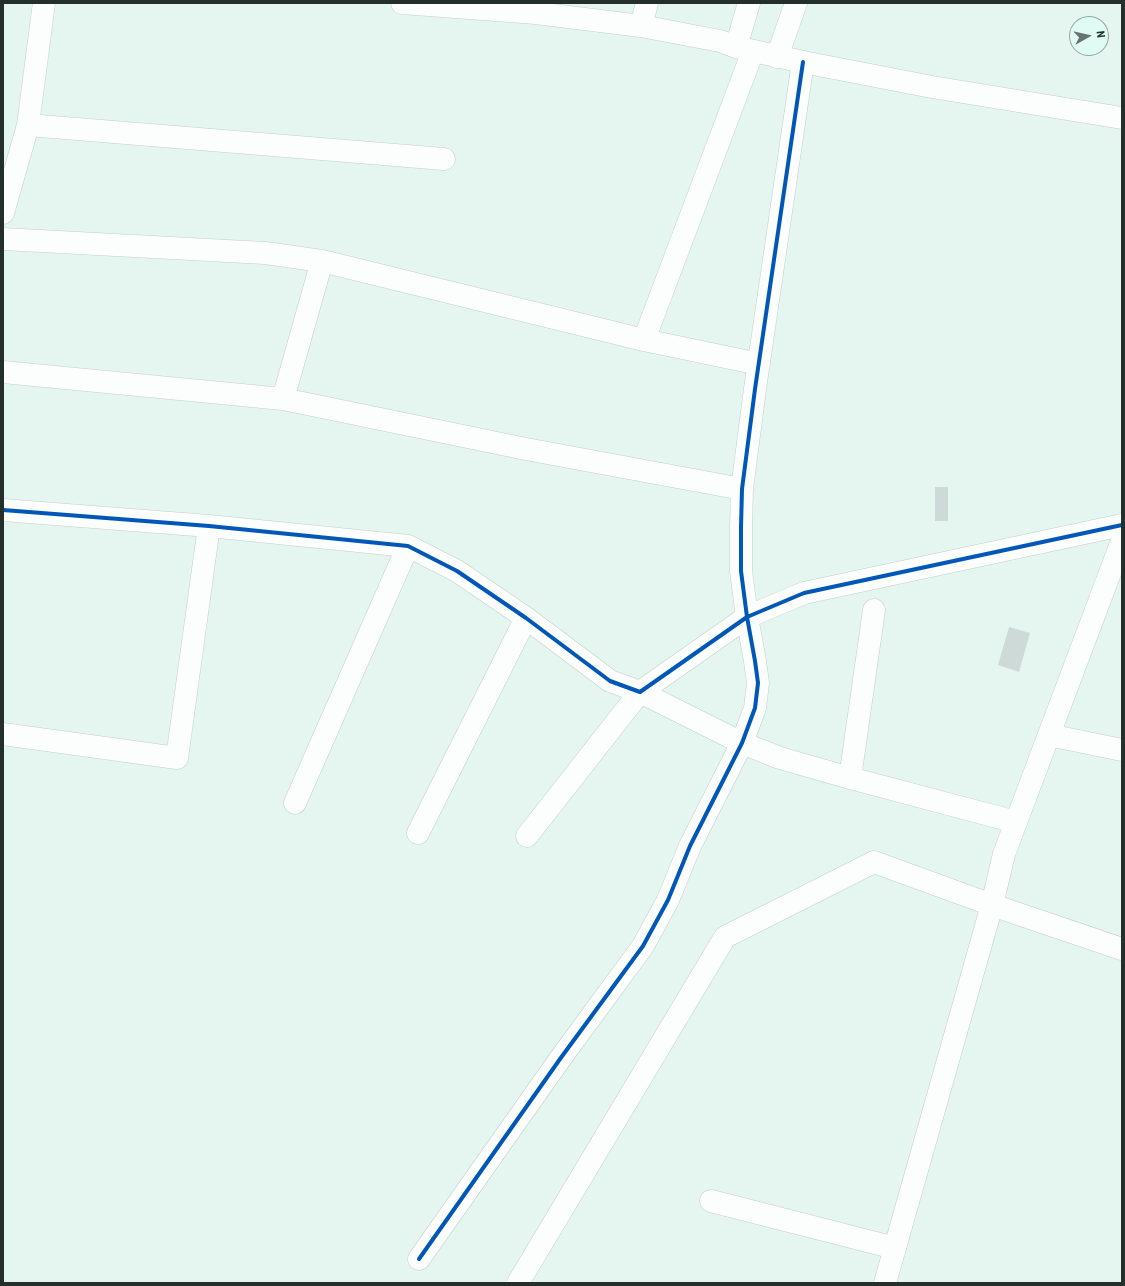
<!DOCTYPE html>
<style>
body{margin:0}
#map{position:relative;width:1125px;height:1286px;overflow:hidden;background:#e5f5f0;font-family:"Roboto Condensed",sans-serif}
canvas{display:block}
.frame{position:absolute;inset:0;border:4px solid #242f2c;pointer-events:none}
.north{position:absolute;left:1069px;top:16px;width:40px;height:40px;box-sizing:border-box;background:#dffbf3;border:1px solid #94a9a3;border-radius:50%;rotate:82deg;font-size:11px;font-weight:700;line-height:16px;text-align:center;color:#242f2c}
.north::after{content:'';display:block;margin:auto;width:14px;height:18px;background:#687471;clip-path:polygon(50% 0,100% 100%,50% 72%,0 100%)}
</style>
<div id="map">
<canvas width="1125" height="1286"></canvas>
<div class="frame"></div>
<div class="north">N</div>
</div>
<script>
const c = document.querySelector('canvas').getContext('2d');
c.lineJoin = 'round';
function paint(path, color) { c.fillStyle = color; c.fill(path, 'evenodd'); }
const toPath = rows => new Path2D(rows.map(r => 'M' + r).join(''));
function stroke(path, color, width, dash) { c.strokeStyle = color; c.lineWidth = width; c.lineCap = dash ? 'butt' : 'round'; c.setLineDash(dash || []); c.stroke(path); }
paint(toPath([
 [935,487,948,487,948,521,935,521],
 [1009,627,1030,633,1019,672,998,665]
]), '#cedad8');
const minor = toPath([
 [402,3,536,13,641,26,720,41,736,47,803,62,932,87,1122,118],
 [641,26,647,3],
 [736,47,749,3],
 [777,57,796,3],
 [28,125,444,159],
 [3,213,28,125,44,3],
 [3,239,265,253,322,261,644,340,759,364],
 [322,261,283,399,526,449,742,489],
 [644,340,753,51],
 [3,372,283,399],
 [3,510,209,526,408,546,457,571,526,618,610,681,640,692,747,617,804,593,1122,525],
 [3,734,177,758,209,526],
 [1049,735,1122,750],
 [850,778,874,610],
 [295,803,408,546],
 [418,833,526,618],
 [527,836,640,692,742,743,780,758,850,778,1016,822],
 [711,1201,895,1248],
 [419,1259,560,1059,643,946,668,900,690,846,742,743,755,708,758,683,755,661,747,617,741,571,741,527,742,489,755,389,803,62],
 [518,1283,725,937,874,862,992,905,1122,949]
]);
const tertiary = toPath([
 [885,1283,992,905,1004,854,1122,541]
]);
stroke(minor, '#c2cfcb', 23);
stroke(tertiary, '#c2cfcb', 23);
stroke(minor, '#fbfefd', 22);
stroke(tertiary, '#fbfefd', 22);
stroke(toPath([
 [3,510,209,526,408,546,457,571,526,618,610,681,640,692,747,617,804,593,1122,525],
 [419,1259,560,1059,643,946,668,900,690,846,742,743,755,708,758,683,755,661,747,617,741,571,741,527,742,489,755,389,803,62]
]), '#0057b8', 4);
</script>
